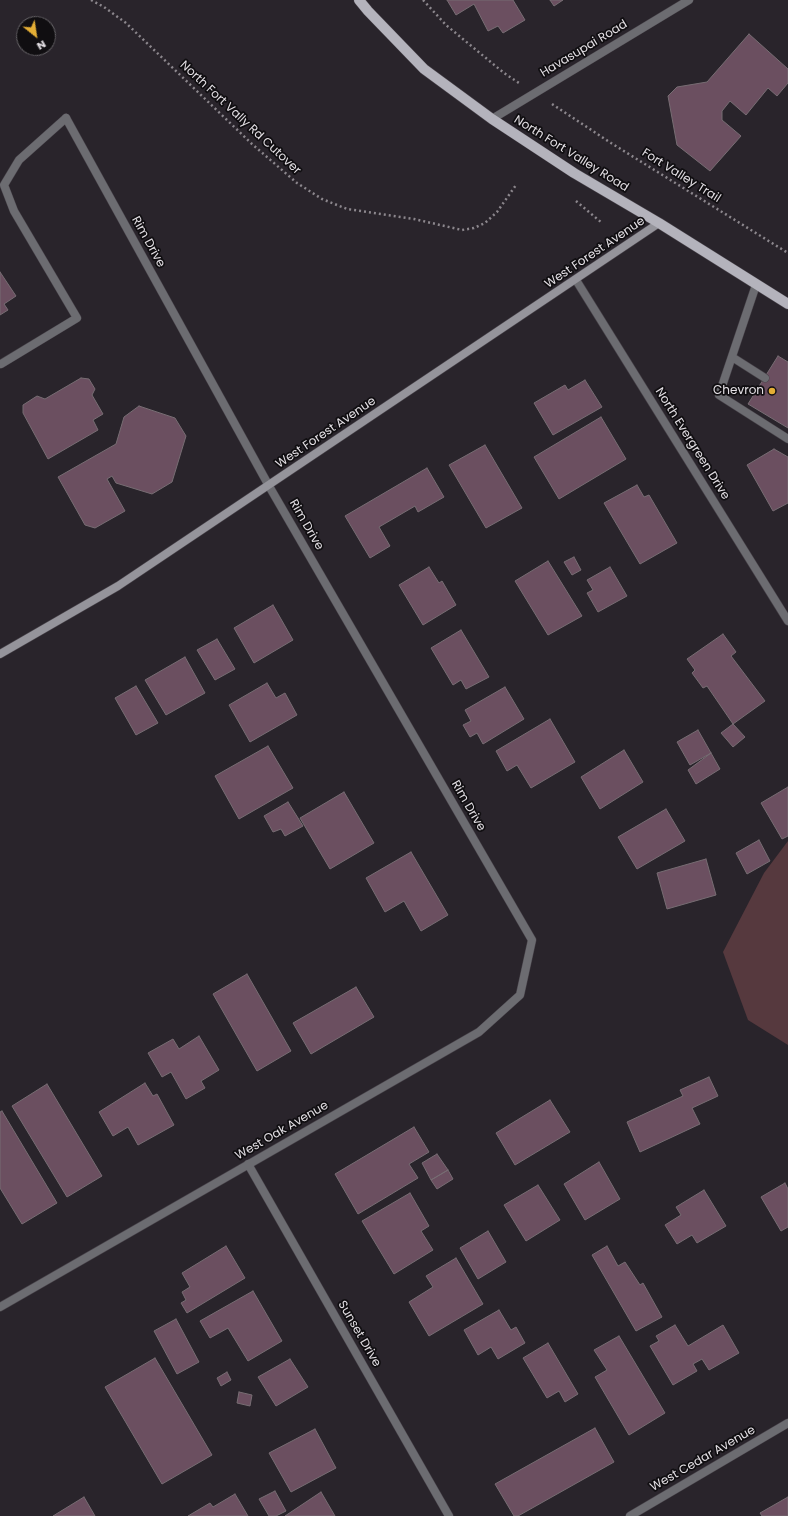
<!DOCTYPE html>
<style>
body{margin:0}
#map{position:relative;width:788px;height:1516px;overflow:hidden;background:#29242b;font-family:Poppins,sans-serif}
canvas{display:block}
.north{position:absolute;left:16px;top:16px;width:40px;height:40px;box-sizing:border-box;background:#100e11;border:1px solid #656266;border-radius:50%;rotate:150deg;font-size:11px;font-weight:700;line-height:16px;text-align:center;color:#e4e0e5}
.north::after{content:'';display:block;margin:auto;width:14px;height:18px;background:#e4ae35;clip-path:polygon(50% 0,100% 100%,50% 72%,0 100%)}
</style>
<div id="map">
<canvas width="788" height="1516"></canvas>
<div class="north">N</div>
</div>
<script>
const c = document.querySelector('canvas').getContext('2d');
c.lineJoin = 'round';
function paint(path, color) { c.fillStyle = color; c.fill(path, 'evenodd'); }
const toPath = rows => new Path2D(rows.map(r => 'M' + r).join(''));
function stroke(path, color, width, dash) { c.strokeStyle = color; c.lineWidth = width; c.lineCap = dash ? 'butt' : 'round'; c.setLineDash(dash || []); c.stroke(path); }
function label(font, color, halo, rows, align = 'center') {
  c.font = font + ' Poppins,sans-serif'; c.lineWidth = 3.5; c.setLineDash([]); c.textBaseline = 'middle'; c.strokeStyle = halo; c.fillStyle = color; for (const [text, x, y, turn = 0] of rows) {
    c.save(); c.translate(x, y); c.rotate((+turn || 0) * Math.PI / 180); c.textAlign = isNaN(turn) ? turn : align; if (halo) c.strokeText(text, 0, 0); c.fillText(text, 0, 0); c.restore();
  }
}
paint(toPath([
 [788,841,788,1045,748,1020,723,952,764,873]
]), '#56393e');
const building = toPath([
 [447,0,513,0,525,20,503,33,498,26,488,31,474,4,456,15,447,0],
 [550,0,563,0,554,6,550,0],
 [749,34,788,69,788,83,777,96,768,88,746,115,730,101,722,111,722,120,741,136,710,171,677,145,668,96,677,87,707,82,749,34],
 [0,272,16,296,4,304,8,310,0,315,0,272],
 [778,356,788,362,788,428,748,404,778,356],
 [81,378,89,379,95,389,92,395,103,414,93,420,98,430,48,459,23,413,23,405,37,396,45,399,81,378],
 [585,380,602,407,553,435,534,403,565,385,568,390,585,380],
 [139,406,175,418,186,436,172,482,152,494,116,483,112,476,107,479,125,511,95,528,85,525,58,477,116,444,124,417,139,406],
 [601,417,626,459,559,499,534,457,601,417],
 [485,445,522,508,486,528,449,465,485,445],
 [774,449,788,457,788,503,773,511,747,465,774,449],
 [427,468,444,497,418,512,415,506,379,527,390,546,370,558,345,516,427,468],
 [637,485,644,497,649,495,677,543,640,564,604,503,637,485],
 [574,557,581,570,572,575,564,562,574,557],
 [548,561,582,616,548,635,515,581,548,561],
 [429,567,439,583,442,581,456,605,423,625,399,585,429,567],
 [610,567,627,596,598,612,587,593,593,590,587,580,610,567],
 [273,605,293,640,254,663,234,628,273,605],
 [461,630,489,677,466,689,461,680,453,685,431,648,461,630],
 [723,634,736,652,731,656,765,701,733,724,707,686,703,688,692,673,695,670,687,659,723,634],
 [217,639,235,669,215,680,197,650,217,639],
 [185,657,205,693,166,715,145,680,185,657],
 [267,683,276,698,285,693,297,715,250,742,229,705,267,683],
 [136,686,158,723,136,735,115,698,136,686],
 [505,687,524,719,483,744,477,733,470,737,463,725,471,721,465,710,505,687],
 [550,719,575,762,531,788,517,765,507,771,496,751,550,719],
 [733,724,745,737,733,747,721,733,733,724],
 [698,730,711,753,690,765,677,742,698,730],
 [268,746,293,788,239,819,215,776,268,746],
 [624,750,643,782,600,809,581,777,624,750],
 [711,753,720,769,696,784,688,770,711,753],
 [788,787,788,836,782,839,761,803,788,787],
 [344,792,374,843,330,869,300,818,344,792],
 [288,802,303,826,285,836,281,829,273,832,264,816,288,802],
 [666,809,685,841,637,869,618,837,666,809],
 [759,840,770,861,747,874,736,853,759,840],
 [411,852,448,915,421,931,404,901,385,912,366,878,411,852],
 [706,859,716,895,667,909,657,873,706,859],
 [247,974,291,1051,257,1071,213,994,247,974],
 [356,987,374,1017,311,1054,293,1023,356,987],
 [199,1036,219,1070,201,1081,205,1088,186,1099,171,1072,162,1077,148,1053,173,1039,179,1049,199,1036],
 [709,1077,718,1096,692,1108,700,1124,640,1152,627,1122,683,1096,680,1090,709,1077],
 [145,1083,153,1096,157,1094,174,1125,138,1145,128,1127,113,1136,99,1112,145,1083],
 [47,1084,102,1176,67,1197,12,1106,47,1084],
 [550,1100,570,1132,515,1165,496,1133,550,1100],
 [2,1111,57,1203,22,1224,0,1188,0,1112,2,1111],
 [414,1127,429,1152,409,1164,418,1178,358,1214,335,1174,414,1127],
 [437,1154,448,1170,431,1180,422,1163,437,1154],
 [599,1162,620,1199,585,1220,564,1184,599,1162],
 [448,1170,453,1179,437,1189,431,1180,448,1170],
 [785,1183,788,1189,788,1227,781,1231,761,1197,785,1183],
 [538,1185,560,1220,526,1241,504,1205,538,1185],
 [704,1190,726,1226,697,1243,692,1235,677,1244,665,1225,681,1215,676,1207,704,1190],
 [410,1193,429,1226,421,1231,433,1250,394,1274,362,1221,410,1193],
 [488,1231,506,1262,478,1279,460,1248,488,1231],
 [226,1246,245,1278,187,1313,181,1303,186,1300,182,1292,190,1287,182,1273,226,1246],
 [607,1246,618,1266,625,1262,640,1285,643,1283,662,1317,636,1331,592,1255,607,1246],
 [456,1258,483,1304,429,1336,409,1302,433,1287,426,1276,456,1258],
 [253,1291,282,1341,248,1361,228,1328,210,1338,200,1321,253,1291],
 [499,1310,511,1330,516,1327,525,1343,498,1359,491,1347,478,1355,464,1330,499,1310],
 [176,1319,199,1362,177,1374,154,1331,176,1319],
 [675,1325,688,1346,723,1325,739,1353,709,1370,702,1359,693,1364,697,1371,673,1385,650,1346,659,1341,656,1336,675,1325],
 [619,1336,665,1413,629,1435,595,1377,607,1370,594,1350,619,1336],
 [548,1343,578,1394,565,1402,559,1391,547,1398,523,1358,548,1343],
 [155,1358,212,1455,162,1484,105,1387,155,1358],
 [290,1359,308,1387,276,1406,258,1377,290,1359],
 [227,1372,231,1380,221,1386,217,1378,227,1372],
 [239,1392,252,1395,250,1406,237,1403,239,1392],
 [595,1428,614,1462,518,1516,514,1516,495,1484,595,1428],
 [315,1429,336,1468,291,1492,269,1453,315,1429],
 [275,1491,286,1511,276,1516,269,1516,259,1499,275,1491],
 [321,1492,335,1516,285,1516,321,1492],
 [235,1494,248,1516,188,1516,210,1503,213,1507,235,1494],
 [84,1497,95,1516,53,1516,84,1497],
 [788,1497,788,1516,762,1516,760,1513,788,1497]
]);
paint(building, '#6b4f60');
stroke(building, '#776d73', 1);
const lane = toPath([
 [756,285,719,395,788,439],
 [732,357,765,378],
 [1,364,77,318,14,211,4,185,19,160,66,118]
]);
const street = toPath([
 [492,119,689,0],
 [576,280,788,621],
 [248,1164,449,1516],
 [0,1307,479,1032,520,995,532,940,269,486,66,118],
 [630,1516,788,1423]
]);
const secondary = toPath([
 [0,654,118,586,659,223]
]);
const primary = toPath([
 [359,0,368,11,424,69,492,119,574,173,659,223,788,304]
]);
stroke(lane, '#474249', 9);
stroke(street, '#474249', 9);
stroke(secondary, '#474249', 9);
stroke(primary, '#474249', 11);
stroke(toPath([
 [91,0,104,7,126,23,252,144,297,183,322,199,347,209,414,219,462,230,474,228,485,223,497,212,516,185],
 [423,0,446,25,504,73,519,83],
 [552,104,611,143,788,253],
 [576,201,602,223]
]), '#8c878d', 2.5, [2, 3]);
stroke(lane, '#6c6c71', 8);
stroke(street, '#6c6c71', 8);
stroke(secondary, '#95949b', 8);
stroke(primary, '#b4b3bc', 10);
for (const [x, y, r, color] of [
 [772,391,4,"#e4ae35"]
]) { const dot = new Path2D(); dot.arc(x, y, r, 0, 2 * Math.PI); c.fillStyle = color; c.fill(dot); stroke(dot, '#100e11', 1.5); }
label('12px', '#e4e0e5', '#100e11', [
 ["Havasupai Road",584,49,-31],
 ["North Fort Vally Rd Cutover",240,118,43],
 ["North Fort Valley Road",571,154,32],
 ["Fort Valley Trail",681,176,32],
 ["Rim Drive",148,242,61],
 ["West Forest Avenue",595,253,-34],
 ["West Forest Avenue",326,433,-34],
 ["North Evergreen Drive",692,444,58],
 ["Rim Drive",306,525,60],
 ["Rim Drive",468,806,60],
 ["West Oak Avenue",282,1131,-30],
 ["Sunset Drive",359,1334,60],
 ["West Cedar Avenue",703,1459,-30]
]);
label('12px', '#e4e0e5', '#100e11', [
 ["Chevron",764,391]
], 'right');
</script>
